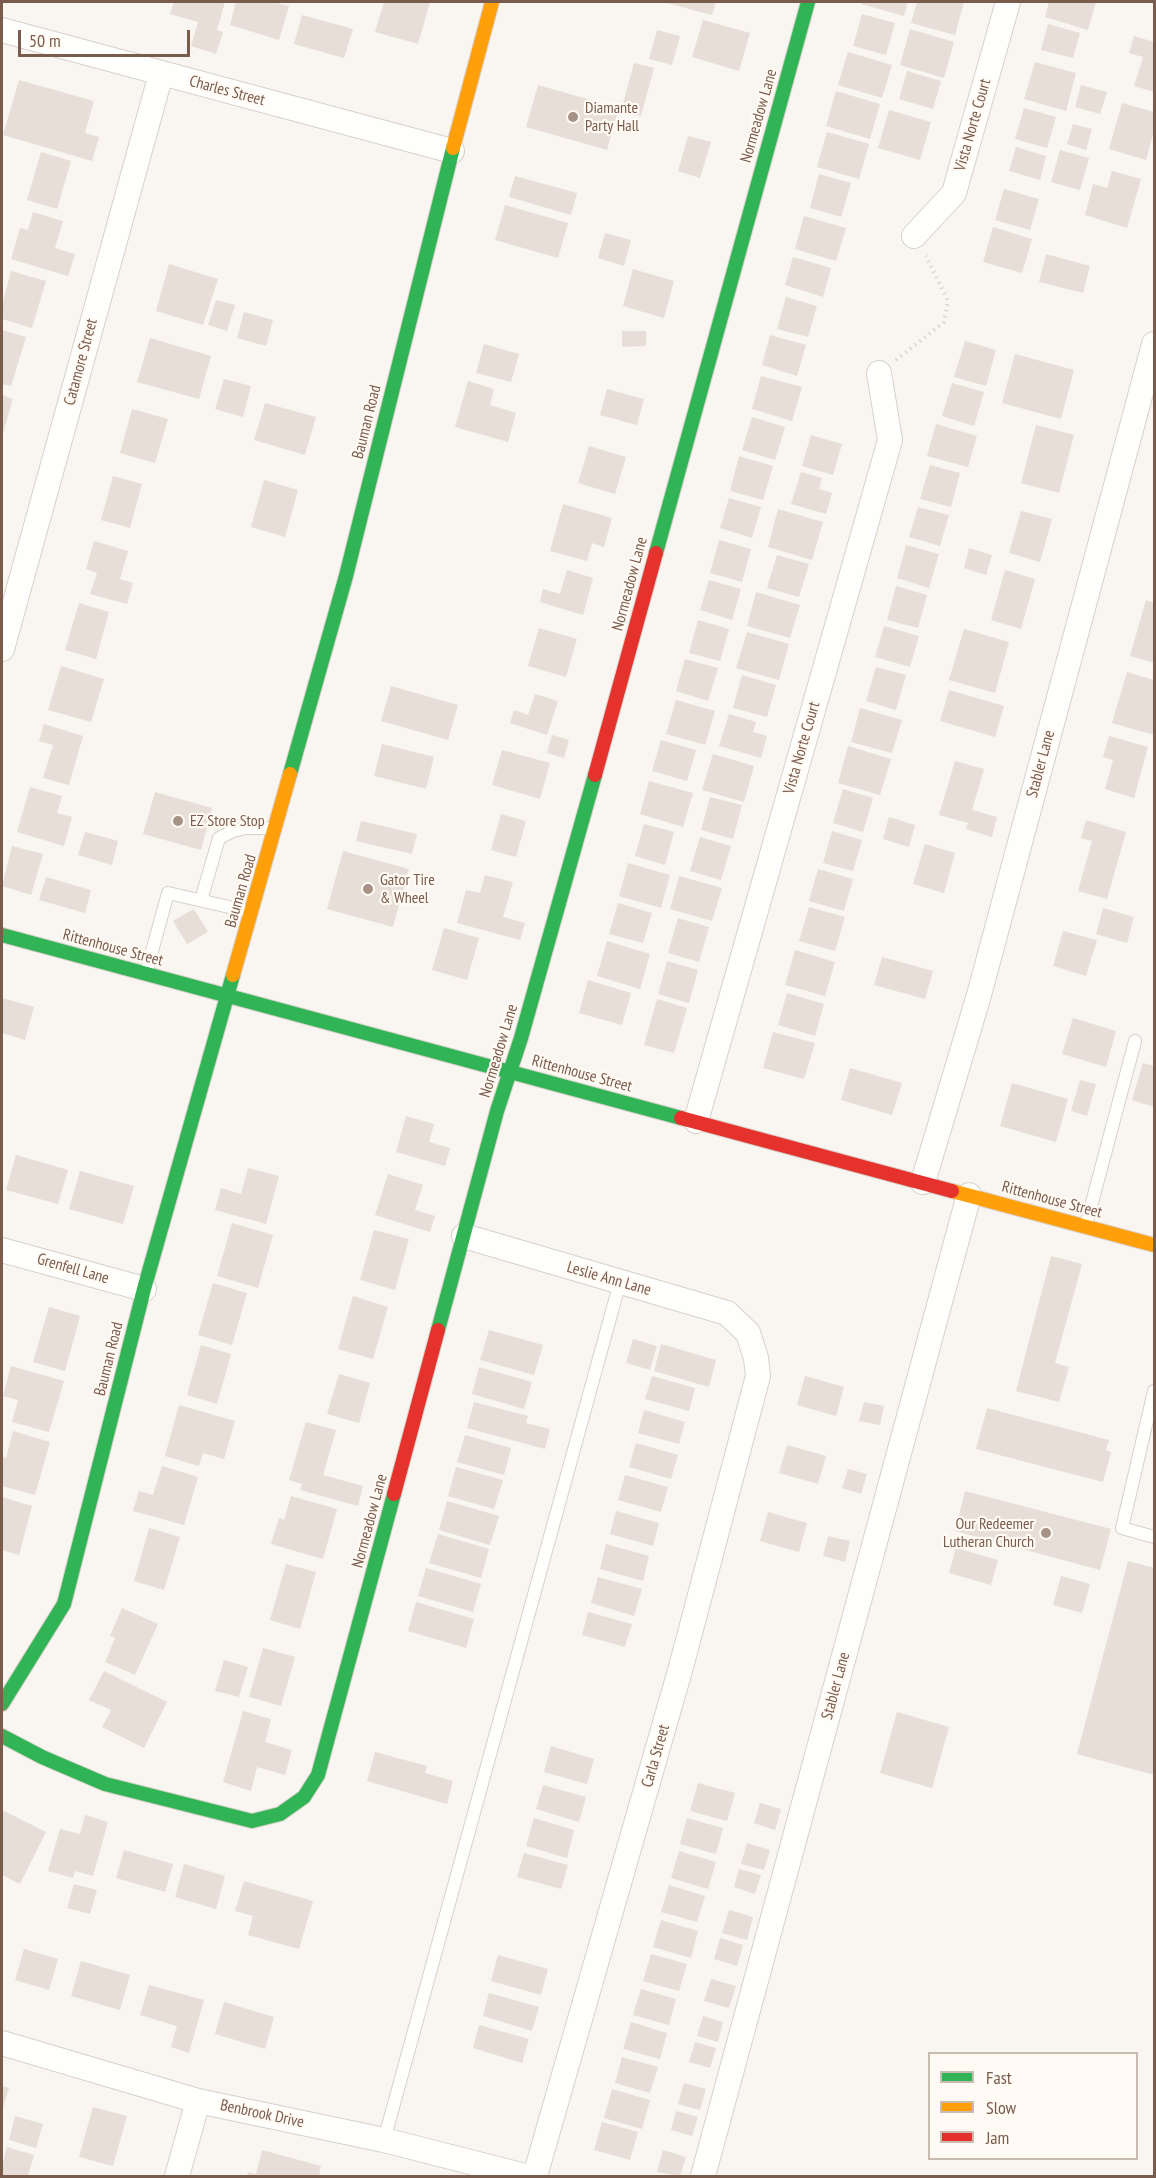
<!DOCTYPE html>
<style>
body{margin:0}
#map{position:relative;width:1156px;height:2178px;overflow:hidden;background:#f9f5f0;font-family:"PT Sans Narrow",sans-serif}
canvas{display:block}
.frame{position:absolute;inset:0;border:3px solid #7a5c4d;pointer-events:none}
.legend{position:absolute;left:928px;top:2052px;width:210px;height:108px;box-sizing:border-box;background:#fffaf3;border:2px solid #cabbb1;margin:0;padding:8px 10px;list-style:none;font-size:18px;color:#7a5c4d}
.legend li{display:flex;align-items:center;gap:12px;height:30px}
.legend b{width:30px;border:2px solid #cabbb1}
.scale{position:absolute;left:18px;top:30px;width:172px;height:27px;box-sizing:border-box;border:3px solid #7a5c4d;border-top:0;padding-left:8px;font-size:18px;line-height:21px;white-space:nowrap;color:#7a5c4d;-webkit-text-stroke:4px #fffaf3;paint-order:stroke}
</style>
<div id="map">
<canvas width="1156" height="2178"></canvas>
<div class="frame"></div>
<ul class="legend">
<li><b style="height:8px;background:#30b455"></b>Fast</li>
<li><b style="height:8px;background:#ff9f0a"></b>Slow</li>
<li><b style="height:8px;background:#e5322d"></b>Jam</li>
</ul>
<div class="scale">50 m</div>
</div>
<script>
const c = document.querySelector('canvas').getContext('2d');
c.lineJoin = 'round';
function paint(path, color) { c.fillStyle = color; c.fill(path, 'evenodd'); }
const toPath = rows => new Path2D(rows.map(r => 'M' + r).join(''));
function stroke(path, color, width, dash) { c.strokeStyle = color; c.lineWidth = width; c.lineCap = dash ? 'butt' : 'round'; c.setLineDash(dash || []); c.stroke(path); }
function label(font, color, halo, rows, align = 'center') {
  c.font = font + ' "PT Sans Narrow",sans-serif'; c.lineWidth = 4.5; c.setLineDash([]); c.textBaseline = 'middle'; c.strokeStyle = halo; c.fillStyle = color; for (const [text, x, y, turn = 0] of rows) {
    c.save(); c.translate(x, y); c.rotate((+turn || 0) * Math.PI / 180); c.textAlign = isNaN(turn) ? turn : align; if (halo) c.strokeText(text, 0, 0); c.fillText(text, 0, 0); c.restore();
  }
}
paint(toPath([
 [174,2,225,2,217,30,223,32,216,54,191,46,198,22,170,14],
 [236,2,273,2,289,6,279,40,230,25],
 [384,2,430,2,418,44,375,32],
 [663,2,716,2,712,15],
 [862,2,908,2,904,16,861,4],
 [917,2,964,2,955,35,911,23],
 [1049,2,1096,2,1088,30,1045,17],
 [862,14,895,23,886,55,853,46],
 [302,15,353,29,344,58,294,44],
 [703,20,750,33,739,71,692,57],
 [1048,24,1080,33,1073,58,1041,50],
 [910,29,954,42,944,78,900,65],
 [657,30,680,36,672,65,649,59],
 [1134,36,1154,42,1154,92,1134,86,1143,57,1129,53],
 [848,52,892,65,882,98,838,85],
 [1035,62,1076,73,1066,111,1024,99],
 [634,63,654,68,641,116,621,111],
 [907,71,941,81,933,109,899,99],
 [19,80,94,101,85,133,99,137,92,161,3,135],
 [538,85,619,108,607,150,526,127],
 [1081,85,1107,92,1100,114,1075,107],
 [836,91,880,104,870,139,826,126],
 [1122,103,1154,112,1154,131,1146,160,1109,149],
 [1024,108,1056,117,1047,148,1015,139],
 [889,110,931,122,920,160,878,148],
 [1073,124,1092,129,1086,150,1067,144],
 [827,132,869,144,859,179,817,167],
 [688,136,711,142,700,178,678,171],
 [1016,147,1046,156,1040,180,1009,171],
 [1060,150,1089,158,1080,190,1051,182],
 [41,152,71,161,57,209,27,200],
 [1112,171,1141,179,1127,228,1085,215,1093,184,1107,188],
 [819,174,851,183,841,217,810,208],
 [515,176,577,193,571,215,509,197],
 [1004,189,1039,199,1030,230,995,220],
 [505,205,568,223,558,258,495,240],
 [33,212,63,221,55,248,75,254,68,276,11,259,20,228,28,230],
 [804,216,846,228,836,261,795,249],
 [993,227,1032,239,1022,273,983,262],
 [605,233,631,240,624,266,598,258],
 [1046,254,1090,266,1083,293,1039,282],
 [793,257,831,268,823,297,785,285],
 [169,264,218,279,203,325,156,311],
 [633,269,674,281,664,318,623,306],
 [11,271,46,281,32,328,2,319,2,305],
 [786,297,817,306,808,337,777,329],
 [216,300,235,305,227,331,208,325],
 [244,312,273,320,266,346,237,338],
 [2,330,26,337,11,386,2,384],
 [622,331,646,331,646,346,622,347],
 [770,335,806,345,797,376,762,365],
 [150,338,211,356,199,399,137,382],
 [965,341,996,350,986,386,954,377],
 [484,344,519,354,511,382,476,373],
 [1015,354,1074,370,1061,419,1002,403],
 [761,376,802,387,792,421,752,409],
 [224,379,251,386,243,417,215,409],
 [468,381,494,389,490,405,516,413,508,442,455,427],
 [952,383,984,392,974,426,942,416],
 [607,389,644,399,637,425,600,415],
 [2,395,13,399,2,436],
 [265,403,316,417,305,455,254,440],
 [132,409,168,419,155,463,120,453],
 [752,417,785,427,775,460,742,450],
 [936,424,977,436,968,467,927,456],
 [1036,425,1074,435,1059,493,1021,483],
 [811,435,842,444,833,475,802,466],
 [589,446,626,457,615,494,578,483],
 [739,456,773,466,763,500,730,491],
 [930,465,960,473,951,507,920,499],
 [801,472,822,478,819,489,832,493,826,514,791,504],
 [113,476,142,484,130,528,101,520],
 [264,480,298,490,285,537,251,527],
 [729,498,761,507,752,538,720,528],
 [563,504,612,518,604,547,592,543,587,561,550,551],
 [918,507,949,515,940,546,909,537],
 [778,509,823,522,812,560,768,547],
 [1021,511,1052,519,1040,562,1009,553],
 [719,540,751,549,742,582,710,573],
 [94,541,128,551,120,579,133,583,127,604,90,594,97,573,86,569],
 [906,545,939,554,929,588,897,578],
 [969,548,992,555,986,575,964,568],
 [777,555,809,564,799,597,767,588],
 [567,570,593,578,583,615,540,602,543,589,560,594],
 [1005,570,1035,579,1021,629,991,620],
 [709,580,741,589,732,620,700,610],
 [896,586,927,595,918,628,887,620],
 [756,592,800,605,790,638,747,626],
 [1146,600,1154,603,1154,663,1130,656],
 [79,603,109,612,96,659,65,650],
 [698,620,729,629,720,661,689,653],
 [884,626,919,636,910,667,875,657],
 [539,628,577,639,566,677,528,666],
 [964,629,1009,642,995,693,949,680],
 [747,632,789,644,779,680,736,668],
 [685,659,718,668,708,701,676,691],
 [61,666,104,679,91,722,48,710],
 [876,667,906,675,896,710,866,701],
 [1127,672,1154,680,1154,735,1112,723],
 [742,675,776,685,767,717,733,708],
 [391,686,458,705,448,740,381,721],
 [949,690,1004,706,995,737,940,721],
 [535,694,558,701,547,735,510,723,514,710,528,715],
 [676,700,715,711,705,745,666,734],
 [860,708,902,720,892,753,851,742],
 [729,714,756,722,753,732,767,736,761,758,719,746],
 [44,724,83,736,69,785,43,778,53,745,39,741],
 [552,735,569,740,564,758,547,753],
 [1109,736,1148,747,1134,798,1105,789,1113,760,1103,757],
 [661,740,696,750,687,781,652,771],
 [382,744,434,757,426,789,374,776],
 [848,746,891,759,880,795,838,783],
 [502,750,550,763,540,799,492,785],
 [713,754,754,766,744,802,702,790],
 [955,761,984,769,972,810,997,817,992,837,966,829,968,823,939,815],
 [649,781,693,793,683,827,640,814],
 [30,787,62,796,57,813,72,817,64,846,17,832],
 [843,789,873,798,863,832,833,823],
 [155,792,212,808,201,850,143,834],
 [710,797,742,805,733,839,701,830],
 [501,814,526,821,516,857,491,850],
 [889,817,915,825,909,847,883,839],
 [1086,820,1126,832,1107,899,1078,891,1092,841,1081,838],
 [361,821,417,834,412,854,356,841],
 [644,824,674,832,665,865,635,856],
 [832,831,862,840,853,871,823,863],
 [85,832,118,841,112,865,78,855],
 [700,837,731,846,721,880,690,871],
 [925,844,955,853,944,893,913,884],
 [12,846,43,854,31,895,2,886],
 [343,851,409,869,393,927,327,909],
 [628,863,670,875,661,908,619,896],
 [818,869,853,879,844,911,809,901],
 [485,875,513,882,503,917,525,923,520,940,457,923,466,890,480,893],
 [679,876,722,888,712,921,670,909],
 [46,877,91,890,85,913,39,900],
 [618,903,652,913,643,943,609,934],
 [809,907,845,917,835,951,799,941],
 [1103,908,1134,917,1127,943,1096,934],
 [194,909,208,932,187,944,173,921],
 [678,918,709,927,699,962,668,953],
 [444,928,479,938,467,980,432,970],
 [1063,931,1097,940,1086,976,1053,966],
 [607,941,650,954,640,989,597,976],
 [795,950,835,962,825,996,785,985],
 [882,957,933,971,925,999,874,985],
 [667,961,698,970,689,1003,658,994],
 [588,980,631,993,622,1025,579,1013],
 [787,993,824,1004,815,1036,778,1025],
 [2,998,34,1007,25,1040,2,1033],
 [657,999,687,1008,674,1053,644,1045],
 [1073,1018,1116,1031,1106,1067,1062,1054],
 [773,1032,815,1043,804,1079,763,1068],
 [1143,1063,1154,1066,1154,1107,1132,1100],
 [850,1068,902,1083,892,1115,841,1100],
 [1080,1080,1096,1084,1087,1116,1071,1111],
 [1012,1083,1068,1099,1056,1142,1000,1126],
 [406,1116,434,1124,429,1142,450,1148,445,1166,396,1152],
 [16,1155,68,1170,58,1204,6,1190],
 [248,1168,279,1176,266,1224,215,1210,221,1188,241,1194],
 [80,1171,134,1186,123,1224,69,1209],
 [388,1174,423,1185,415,1210,435,1216,430,1232,375,1215],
 [232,1223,273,1235,258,1288,217,1276],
 [374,1230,409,1239,395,1290,360,1280],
 [1051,1256,1082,1264,1055,1363,1069,1367,1059,1402,1016,1391],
 [213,1283,247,1293,232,1345,198,1335],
 [353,1296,388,1307,373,1359,338,1349],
 [49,1307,80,1316,65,1371,33,1362],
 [489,1330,543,1345,534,1375,480,1360],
 [633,1339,657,1346,650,1370,626,1363],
 [661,1344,716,1360,709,1387,654,1371],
 [201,1345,231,1354,217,1404,187,1395],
 [11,1366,64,1381,49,1432,12,1422,18,1400,3,1396],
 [479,1367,532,1382,524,1409,472,1394],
 [339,1374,370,1383,359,1423,327,1414],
 [652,1376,695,1388,689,1411,645,1399],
 [805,1376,844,1387,836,1416,797,1405],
 [474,1402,528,1416,526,1423,550,1429,545,1449,467,1428],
 [864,1402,884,1406,880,1425,859,1421],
 [179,1405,235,1421,224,1459,203,1453,199,1466,165,1456],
 [987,1408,1109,1440,1106,1450,1111,1452,1103,1482,976,1449],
 [644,1410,685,1422,679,1444,638,1433],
 [306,1422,336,1430,323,1475,363,1486,358,1506,300,1490,302,1484,289,1480],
 [13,1431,50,1442,35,1495,2,1486,2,1456,6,1458],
 [465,1435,511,1448,504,1475,457,1462],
 [636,1443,678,1455,671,1479,629,1467],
 [787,1445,826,1456,818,1484,779,1473],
 [162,1466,198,1477,184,1525,133,1511,139,1491,153,1495],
 [456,1467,503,1480,494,1509,448,1496],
 [848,1469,867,1474,861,1494,842,1488],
 [625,1475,668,1487,661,1512,618,1500],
 [965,1491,1111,1529,1100,1570,955,1531],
 [291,1496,337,1509,323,1559,271,1544,279,1518,284,1520],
 [2,1497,32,1506,19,1555,2,1550],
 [447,1501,499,1516,490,1545,439,1530],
 [616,1511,659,1523,653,1546,610,1534],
 [768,1512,807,1523,799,1552,760,1541],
 [149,1528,180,1537,164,1590,134,1581],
 [438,1534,489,1549,481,1578,429,1563],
 [828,1536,850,1541,845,1562,823,1556],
 [606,1544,649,1556,643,1581,600,1569],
 [956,1548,998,1560,991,1585,949,1573],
 [1128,1561,1154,1568,1154,1775,1077,1754],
 [286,1564,316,1572,300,1629,270,1620],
 [426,1568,481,1584,473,1612,418,1596],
 [1061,1576,1090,1584,1082,1613,1053,1605],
 [598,1577,642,1589,634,1616,591,1603],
 [416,1602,474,1619,466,1648,408,1631],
 [122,1608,158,1624,135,1675,105,1662,115,1638,110,1636],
 [588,1612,632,1624,625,1647,582,1635],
 [263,1648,295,1657,281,1706,249,1697],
 [224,1660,248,1667,239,1697,215,1691],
 [104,1671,167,1702,144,1748,102,1727,111,1710,89,1700],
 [243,1711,271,1719,265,1742,292,1750,285,1775,257,1767,251,1791,223,1782],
 [897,1712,949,1727,932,1788,880,1773],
 [551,1746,594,1759,587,1784,544,1772],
 [375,1752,427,1766,425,1773,453,1781,447,1804,367,1781],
 [698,1783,735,1793,727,1821,690,1811],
 [543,1785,586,1797,579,1822,536,1809],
 [760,1803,781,1809,775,1830,754,1823],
 [2,1810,46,1832,20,1884,2,1875],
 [85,1815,108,1822,93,1876,75,1871,73,1878,48,1871,60,1829,80,1834],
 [534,1818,574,1830,567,1858,526,1846],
 [687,1818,723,1828,716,1854,680,1844],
 [747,1843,770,1850,764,1870,741,1864],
 [124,1850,173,1864,165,1892,116,1878],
 [679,1851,716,1862,708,1889,671,1878],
 [524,1853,568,1865,561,1889,517,1877],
 [184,1864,225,1876,216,1909,175,1897],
 [739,1869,761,1875,755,1894,734,1887],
 [244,1881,313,1901,299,1949,248,1935,253,1916,235,1911],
 [74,1884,97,1890,90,1914,67,1908],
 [669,1885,705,1896,697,1922,661,1912],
 [729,1910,753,1917,747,1940,722,1933],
 [661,1920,698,1931,691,1958,653,1947],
 [720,1938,743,1945,737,1966,714,1959],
 [24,1949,58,1959,49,1990,15,1980],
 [651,1954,687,1964,679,1991,643,1981],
 [498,1955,548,1969,541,1995,491,1981],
 [81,1961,130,1975,120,2010,71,1996],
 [711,1979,736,1986,729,2008,704,2001],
 [149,1985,204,2000,189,2053,171,2047,177,2026,140,2015],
 [641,1989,676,1999,669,2025,633,2015],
 [489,1993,539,2007,532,2031,483,2016],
 [224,2002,274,2017,265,2049,215,2034],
 [703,2016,723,2022,718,2042,697,2036],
 [631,2022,667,2033,660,2059,623,2049],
 [479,2025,529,2039,522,2063,473,2048],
 [695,2042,716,2048,710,2068,689,2062],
 [622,2057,658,2067,650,2093,615,2083],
 [684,2083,706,2089,700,2110,678,2104],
 [2,2086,9,2088,2,2111],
 [612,2089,650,2100,642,2129,604,2118],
 [93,2107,127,2116,113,2166,79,2157],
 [676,2111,698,2117,692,2136,671,2130],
 [15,2116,43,2124,36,2148,9,2140],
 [602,2122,638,2132,630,2160,594,2150],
 [7,2147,34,2155,28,2176,2,2176,2,2165],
 [262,2150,321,2166,319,2176,247,2176,248,2172,256,2174],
 [663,2150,686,2157,680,2176,657,2172]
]), '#e6ded7');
const lane = toPath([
 [201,900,219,838,233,831,245,828,274,828],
 [146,973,168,893,251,912],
 [1086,1225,1135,1041],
 [1154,1391,1122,1528,1154,1537],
 [384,2140,620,1282]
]);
const street = toPath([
 [2,30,452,151],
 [914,236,954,193,1008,2],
 [2,649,161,74],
 [696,1121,890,440,879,373],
 [923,1182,979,995,1154,344],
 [464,1236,727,1313,748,1333,756,1358,758,1376,681,1667,535,2176],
 [2,1250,144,1289],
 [2,2043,198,2101,384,2140,525,2176],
 [177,2176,198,2101],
 [703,2176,969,1195]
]);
const fast = toPath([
 [656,553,808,2],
 [290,774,346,576,453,148],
 [2,935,681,1118],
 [438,1330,497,1111,521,1038,595,775],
 [2,1704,64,1604,144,1289,233,975],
 [2,1736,42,1757,105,1784,252,1821,280,1814,304,1797,318,1775,394,1494]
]);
const slow = toPath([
 [453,148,492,2],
 [233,975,290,774],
 [952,1191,1154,1245]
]);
const jam = toPath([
 [595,775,656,553],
 [681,1118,952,1191],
 [394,1494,438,1330]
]);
stroke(lane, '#d7d1cb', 14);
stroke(street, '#d7d1cb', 26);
stroke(fast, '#d9d2cb', 16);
stroke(slow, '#d9d2cb', 16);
stroke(jam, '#d9d2cb', 16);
stroke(toPath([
 [896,360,944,322,948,301,926,256]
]), '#dcd5d0', 4, [1.5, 4.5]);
stroke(lane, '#fefefd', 12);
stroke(street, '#fefefd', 24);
stroke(fast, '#30b455', 14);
stroke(slow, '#ff9f0a', 14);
stroke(jam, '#e5322d', 14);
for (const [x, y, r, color] of [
 [573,117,6,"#a69286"],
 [178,821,6,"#a69286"],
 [368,889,6,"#a69286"],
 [1046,1533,6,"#a69286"]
]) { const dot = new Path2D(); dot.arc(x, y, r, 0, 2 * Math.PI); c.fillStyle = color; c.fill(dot); stroke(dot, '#fffaf3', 2); }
label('16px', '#7a5c4d', '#fffaf3', [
 ["Charles Street",227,91,15],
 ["Normeadow Lane",759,116,-74],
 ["Vista Norte Court",973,125,-74],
 ["Catamore Street",81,362,-75],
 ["Bauman Road",367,422,-76],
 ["Normeadow Lane",630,584,-75],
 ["Vista Norte Court",802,748,-74],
 ["Stabler Lane",1041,764,-75],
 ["Bauman Road",241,891,-74],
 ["Rittenhouse Street",113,948,15],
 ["Normeadow Lane",499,1051,-73],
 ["Rittenhouse Street",582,1074,15],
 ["Rittenhouse Street",1052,1200,15],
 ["Grenfell Lane",73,1269,16],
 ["Leslie Ann Lane",609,1279,16],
 ["Bauman Road",109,1359,-76],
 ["Normeadow Lane",370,1521,-75],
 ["Stabler Lane",836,1686,-75],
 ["Carla Street",656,1756,-74],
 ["Benbrook Drive",262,2114,12]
]);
label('16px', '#7a5c4d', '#fffaf3', [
 ["Diamante",585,108],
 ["Party Hall",585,126],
 ["EZ Store Stop",190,821],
 ["Gator Tire",380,880],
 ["& Wheel",380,898],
 ["Our Redeemer",1034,1524,"right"],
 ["Lutheran Church",1034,1542,"right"]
], 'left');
</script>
